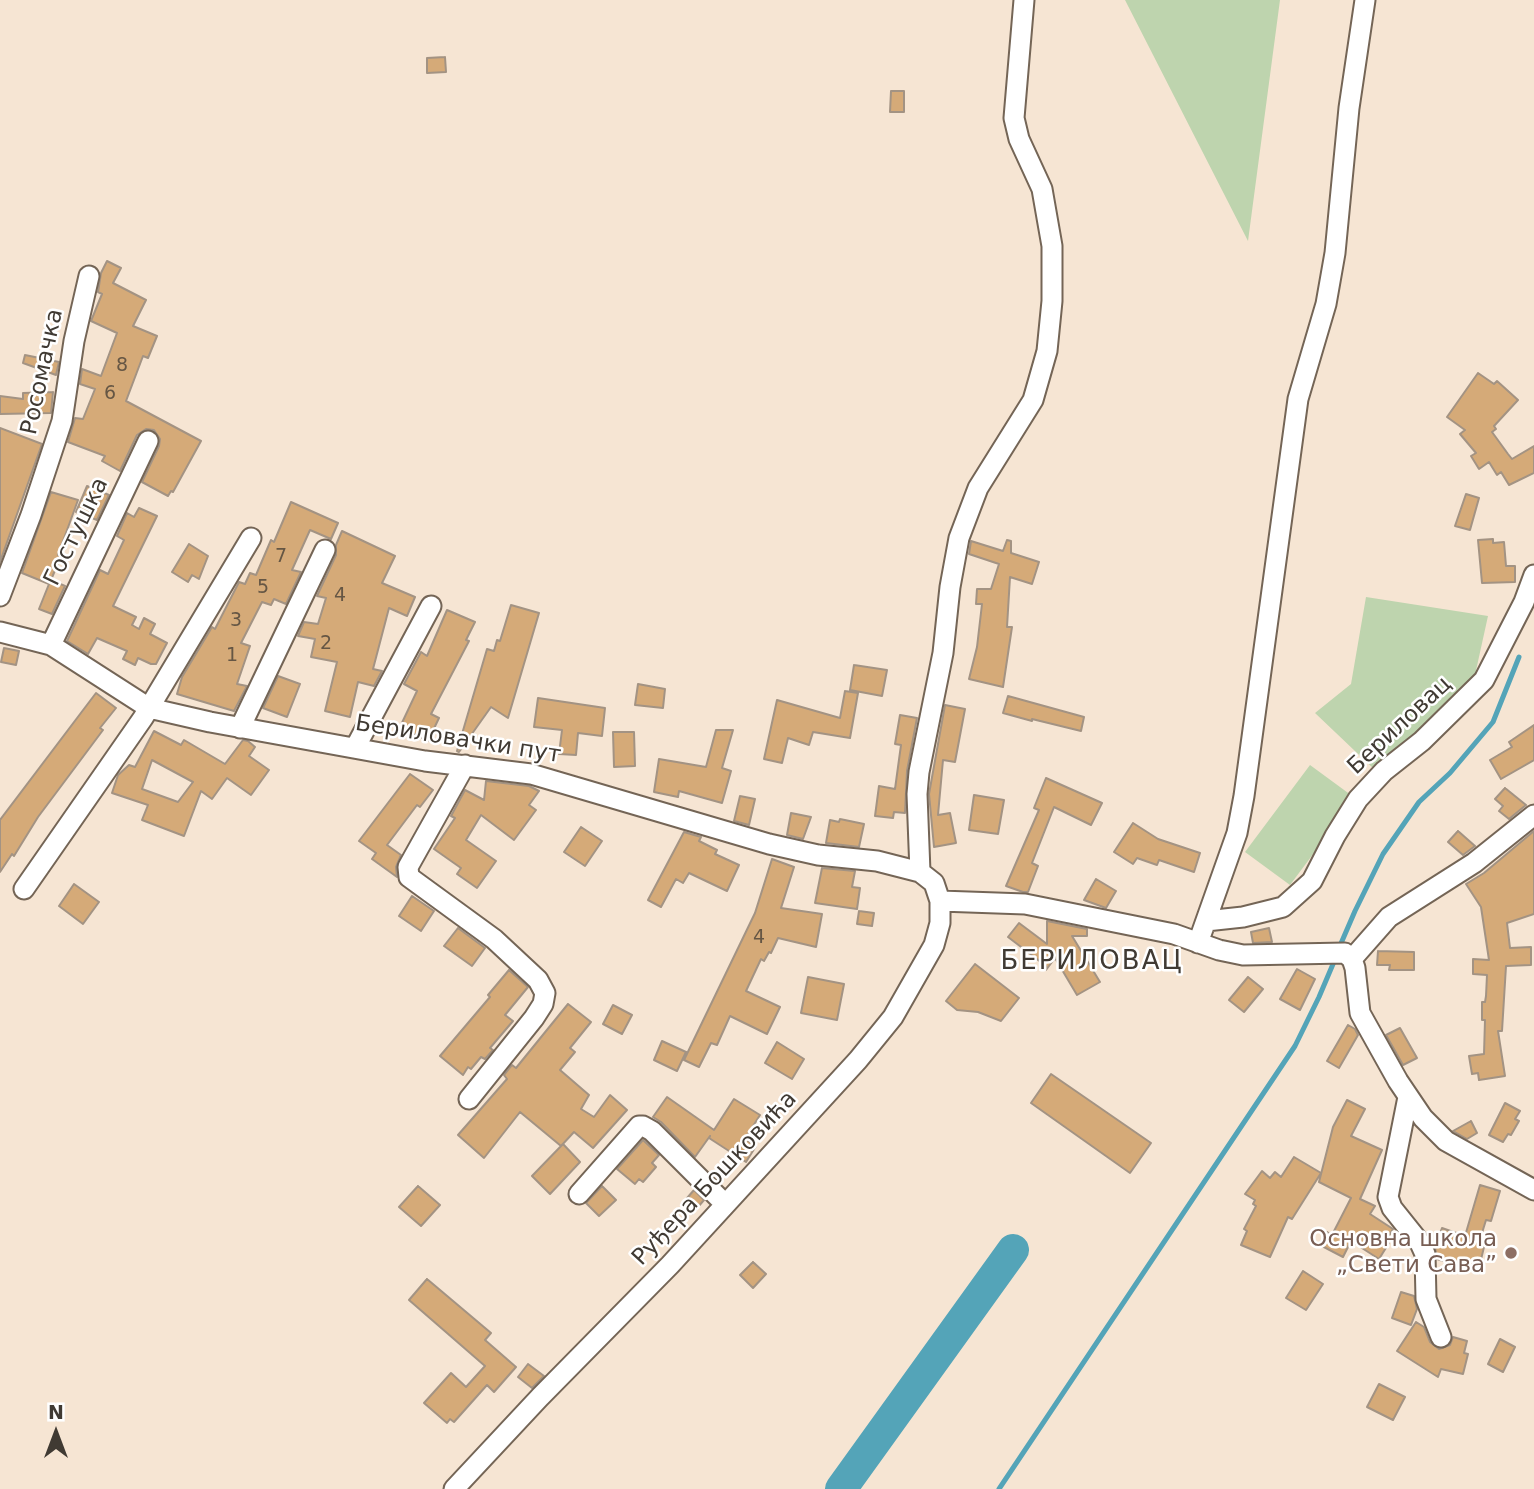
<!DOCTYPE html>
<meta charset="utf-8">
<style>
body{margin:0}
#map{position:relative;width:1534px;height:1489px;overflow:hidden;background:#f6e5d3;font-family:"DejaVu Sans",sans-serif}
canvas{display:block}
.north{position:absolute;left:21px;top:1398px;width:70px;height:70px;-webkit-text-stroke:5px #fff;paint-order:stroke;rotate:0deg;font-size:19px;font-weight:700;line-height:28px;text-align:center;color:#403a33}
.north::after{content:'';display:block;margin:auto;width:24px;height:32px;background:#403a33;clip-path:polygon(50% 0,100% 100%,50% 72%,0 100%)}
</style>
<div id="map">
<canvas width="1534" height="1489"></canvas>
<div class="north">N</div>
</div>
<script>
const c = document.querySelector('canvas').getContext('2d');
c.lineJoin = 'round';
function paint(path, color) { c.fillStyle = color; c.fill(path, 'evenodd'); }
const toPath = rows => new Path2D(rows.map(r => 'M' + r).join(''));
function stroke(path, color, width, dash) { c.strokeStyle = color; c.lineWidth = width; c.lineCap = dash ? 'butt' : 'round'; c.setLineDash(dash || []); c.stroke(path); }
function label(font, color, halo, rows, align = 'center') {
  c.font = font + ' "DejaVu Sans",sans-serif'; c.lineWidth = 5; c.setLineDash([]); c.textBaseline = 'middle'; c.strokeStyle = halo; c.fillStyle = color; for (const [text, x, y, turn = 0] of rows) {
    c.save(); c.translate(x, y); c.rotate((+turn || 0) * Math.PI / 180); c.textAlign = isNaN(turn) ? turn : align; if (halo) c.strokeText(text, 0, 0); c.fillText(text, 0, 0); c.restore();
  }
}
paint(toPath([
 [1125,0,1280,0,1248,241],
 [1366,597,1488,616,1475,675,1422,733,1376,771,1315,713,1351,684],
 [1310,765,1355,798,1290,885,1245,852]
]), '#bed4ae');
stroke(toPath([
 [1339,948,1355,911,1383,854,1419,802,1450,773,1493,722,1519,657],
 [999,1489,1295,1046,1319,997,1336,957]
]), '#54a4b8', 5);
stroke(toPath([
 [841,1489,1013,1250]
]), '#54a4b8', 32);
const building = toPath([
 [445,57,446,72,427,73,427,58,445,57],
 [891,91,904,91,904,112,890,112,891,91],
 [107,261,121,268,113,283,146,300,133,326,157,336,148,358,143,356,126,401,201,441,173,492,171,491,168,496,142,482,159,446,160,439,154,430,146,429,137,435,120,471,102,461,105,456,68,442,75,418,83,419,95,389,80,384,82,369,101,376,117,333,91,321,102,294,98,292,101,273,107,261],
 [25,355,59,362,56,375,23,363,25,355],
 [1478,373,1494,384,1497,381,1518,400,1494,426,1496,429,1492,432,1508,454,1512,459,1534,446,1534,473,1509,485,1501,472,1497,475,1489,462,1479,469,1471,456,1476,453,1460,434,1465,430,1447,417,1478,373],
 [53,392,51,413,0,414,0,396,23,399,23,393,53,392],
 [0,428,42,444,0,562,0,428],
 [87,486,109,495,97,520,76,512,87,486],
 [51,492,78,500,58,555,61,556,51,580,65,586,52,614,39,609,49,584,22,573,51,492],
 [1466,494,1479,498,1470,530,1455,526,1466,494],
 [291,502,338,523,331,539,310,530,292,570,301,572,286,604,274,599,271,605,262,602,241,643,250,646,237,684,247,686,234,711,177,694,182,677,212,627,215,629,239,582,245,584,250,573,256,575,271,540,274,542,291,502],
 [139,508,157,516,113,606,136,617,132,625,139,629,144,618,155,624,150,634,167,643,156,664,151,664,138,658,135,665,123,659,127,651,97,638,88,654,67,641,100,570,108,574,124,540,117,536,127,513,134,517,139,508],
 [342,531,395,556,382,583,415,597,407,616,389,608,373,669,382,671,374,686,358,682,350,717,325,711,337,662,311,657,315,639,298,636,304,622,318,624,326,598,317,596,336,555,336,545,342,531],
 [1493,539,1493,543,1504,542,1506,566,1515,566,1515,582,1482,583,1478,540,1493,539],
 [1007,540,1011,541,1011,553,1039,562,1032,584,1010,577,1007,627,1012,627,1003,687,969,679,977,647,982,604,976,604,977,589,991,589,999,564,969,554,971,541,1003,551,1007,540],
 [189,544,208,556,199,579,192,575,188,582,172,572,189,544],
 [511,605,539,613,508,718,491,707,459,752,457,751,487,649,494,651,497,640,500,641,511,605],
 [447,610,475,622,466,640,469,641,431,714,439,718,428,741,400,727,417,691,404,684,421,652,427,656,447,610],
 [4,648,19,651,16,665,1,662,4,648],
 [854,665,887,670,882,696,850,690,854,665],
 [278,676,300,684,287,717,263,708,278,676],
 [638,684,665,689,663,708,635,705,638,684],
 [845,691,858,693,850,738,813,732,809,745,788,738,782,763,764,759,777,700,840,718,845,691],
 [96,693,116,708,100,728,103,730,38,817,14,856,12,854,0,872,0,820,96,693],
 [1008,696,1084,717,1081,731,1032,719,1032,721,1003,713,1008,696],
 [538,698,605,708,602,736,578,733,576,755,559,754,562,730,534,727,538,698],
 [945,705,965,709,955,762,943,760,938,815,950,813,956,843,934,847,929,794,945,705],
 [900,715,917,718,907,771,905,813,894,812,893,818,875,816,879,786,895,789,901,745,895,744,900,715],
 [1534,725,1534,760,1501,779,1490,760,1512,747,1509,742,1534,725],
 [716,730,733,730,722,768,731,771,722,803,679,791,678,797,654,792,659,759,706,767,716,730],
 [154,731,181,745,184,740,225,764,243,740,248,741,255,747,249,756,269,770,251,795,227,778,212,799,201,791,184,836,142,820,148,805,112,793,118,775,129,765,135,767,154,731],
 [152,760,193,782,178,802,142,789,152,760],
 [613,732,634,732,635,766,614,767,613,732],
 [410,774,433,790,420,807,417,805,387,845,401,855,396,867,397,877,372,859,376,853,359,841,410,774],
 [1046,778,1102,803,1091,825,1054,807,1032,863,1038,866,1028,892,1023,892,1006,886,1039,810,1034,808,1046,778],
 [486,781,529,786,539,791,529,805,536,810,514,840,481,815,466,840,496,861,477,888,457,874,461,868,434,849,455,818,451,816,465,790,484,800,486,781],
 [1505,788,1526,805,1509,819,1499,811,1503,806,1495,799,1505,788],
 [974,795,1004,800,998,834,969,830,974,795],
 [740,796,755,799,749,825,734,821,740,796],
 [791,813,811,817,803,839,787,835,791,813],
 [840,819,864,824,859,847,826,843,830,820,839,822,840,819],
 [1133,823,1158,839,1200,853,1194,872,1159,860,1157,865,1137,858,1133,864,1114,852,1133,823],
 [581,827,602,841,585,866,564,852,581,827],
 [1458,831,1475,846,1463,855,1448,842,1458,831],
 [1534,831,1534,914,1507,923,1510,948,1531,947,1531,965,1506,966,1502,1031,1498,1031,1505,1076,1479,1080,1478,1073,1472,1074,1469,1056,1484,1054,1485,1020,1482,1020,1482,1002,1485,1002,1486,996,1487,975,1473,974,1473,959,1489,960,1481,907,1466,884,1484,873,1534,831],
 [684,832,701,837,699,841,717,850,715,854,739,865,727,891,689,873,683,883,676,879,661,907,648,900,684,832],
 [772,859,794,867,781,908,822,914,816,947,778,938,771,953,769,952,764,961,761,959,746,991,780,1007,767,1034,730,1016,717,1045,711,1043,699,1067,684,1060,755,913,772,859],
 [822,868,855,871,852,887,860,888,857,909,815,903,822,868],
 [1096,879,1116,891,1106,908,1084,900,1096,879],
 [74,884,99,902,83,924,59,906,74,884],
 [412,896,434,911,421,931,399,916,412,896],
 [859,911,874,913,872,926,857,924,859,911],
 [1047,921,1087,929,1087,936,1072,936,1100,982,1077,995,1055,958,1046,970,1046,966,1008,937,1019,923,1047,944,1047,921],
 [458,928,485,948,472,966,444,946,458,928],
 [1269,928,1272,942,1253,943,1251,932,1269,928],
 [1378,951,1414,952,1414,970,1389,970,1390,965,1377,965,1378,951],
 [975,964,1019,998,1001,1021,978,1012,957,1010,946,1001,975,964],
 [1297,969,1315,979,1300,1010,1280,999,1297,969],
 [509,970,528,987,505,1015,513,1021,490,1048,493,1050,485,1059,481,1057,471,1069,468,1067,463,1075,440,1056,490,997,488,995,509,970],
 [808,977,844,984,837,1020,801,1013,808,977],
 [1248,977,1263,989,1244,1012,1229,1000,1248,977],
 [568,1004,591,1022,570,1048,575,1052,560,1070,589,1095,581,1109,594,1117,610,1095,627,1110,593,1148,574,1132,561,1146,520,1112,484,1158,458,1135,507,1079,504,1075,512,1065,516,1068,568,1004],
 [613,1005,632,1015,622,1034,603,1024,613,1005],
 [1348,1025,1355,1029,1358,1035,1339,1068,1327,1061,1348,1025],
 [1400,1028,1417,1058,1403,1065,1386,1035,1400,1028],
 [662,1041,686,1052,677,1071,654,1060,662,1041],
 [777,1042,804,1059,792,1079,765,1063,777,1042],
 [1051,1074,1151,1143,1130,1173,1031,1103,1051,1074],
 [667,1097,714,1130,734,1099,760,1115,745,1139,756,1146,746,1162,709,1138,710,1136,695,1157,661,1122,653,1117,667,1097],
 [1347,1100,1365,1109,1351,1136,1382,1150,1360,1199,1375,1206,1370,1214,1393,1229,1386,1241,1389,1243,1379,1259,1351,1241,1343,1257,1320,1245,1327,1232,1332,1235,1351,1198,1319,1182,1333,1127,1347,1100],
 [1505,1103,1520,1111,1515,1119,1519,1121,1511,1135,1508,1134,1503,1142,1489,1135,1505,1103],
 [1471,1121,1477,1133,1467,1139,1453,1131,1471,1121],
 [643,1140,659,1155,652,1163,656,1167,643,1182,639,1179,635,1184,617,1169,643,1140],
 [563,1144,580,1162,550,1194,532,1176,563,1144],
 [1294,1157,1321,1173,1292,1219,1288,1217,1270,1257,1241,1245,1247,1231,1244,1229,1256,1206,1253,1204,1255,1200,1245,1194,1262,1171,1270,1178,1275,1172,1281,1177,1294,1157],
 [1480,1185,1500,1191,1491,1221,1486,1220,1478,1246,1484,1247,1478,1272,1437,1259,1435,1247,1442,1228,1465,1236,1480,1185],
 [418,1186,440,1205,421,1226,399,1207,418,1186],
 [602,1186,616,1200,599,1216,586,1203,602,1186],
 [694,1190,704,1200,692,1214,681,1205,694,1190],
 [753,1262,766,1274,753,1288,740,1275,753,1262],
 [1303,1271,1323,1284,1306,1310,1286,1298,1303,1271],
 [427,1279,491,1333,485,1340,516,1367,494,1392,487,1385,454,1422,450,1419,447,1423,424,1403,451,1373,466,1387,485,1366,409,1300,427,1279],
 [1401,1292,1414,1296,1417,1309,1411,1325,1392,1318,1401,1292],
 [1416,1322,1424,1327,1430,1342,1439,1349,1450,1345,1453,1337,1467,1341,1464,1353,1468,1354,1463,1374,1441,1369,1438,1377,1397,1351,1416,1322],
 [1500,1339,1515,1347,1503,1372,1488,1364,1500,1339],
 [528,1364,544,1376,532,1388,518,1377,528,1364],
 [1379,1384,1405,1397,1393,1420,1367,1407,1379,1384]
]);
paint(building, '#d5aa78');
stroke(building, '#a39383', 2);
const minor = toPath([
 [0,596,31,515,62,421,74,341,89,276],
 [0,632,51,645,149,708,210,722,425,761,531,774,769,844,818,855,877,861,920,872,934,883,940,901,940,923,934,945,893,1017,858,1060,670,1265,540,1397,454,1489],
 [51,645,148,441],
 [240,728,325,550],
 [355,748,431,606],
 [465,765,408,867,409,877,494,939,538,980,545,993,543,1004,534,1018,469,1099],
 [920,872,917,794,919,772,943,653,950,587,959,538,978,488,1033,400,1047,351,1052,301,1052,246,1042,189,1019,139,1014,118,1024,0],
 [24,889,143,718,251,538],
 [940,901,1025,904,1174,934,1219,950,1243,955,1345,953,1352,959,1355,968,1360,1013,1398,1081,1423,1118,1446,1141,1534,1190],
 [1206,921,1243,917,1283,907,1312,881,1335,836,1358,799,1384,771,1422,741,1484,680,1524,602,1534,575],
 [1198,943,1237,833,1244,796,1298,399,1326,304,1335,253,1349,108,1365,0],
 [1352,959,1389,917,1474,863,1534,815],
 [1408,1097,1388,1197,1392,1208,1420,1243,1425,1254,1426,1299,1441,1337],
 [579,1194,639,1126,643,1126,652,1131,725,1204]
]);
stroke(minor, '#746556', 23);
stroke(minor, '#fff', 19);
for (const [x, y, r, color] of [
 [1511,1253,7,"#8d6e63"]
]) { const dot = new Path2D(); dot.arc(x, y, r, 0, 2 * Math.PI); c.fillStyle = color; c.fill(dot); stroke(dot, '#fff', 2.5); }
label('19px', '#655644', null, [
 ["8",122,366],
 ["6",110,394],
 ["7",281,557],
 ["5",263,588],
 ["4",340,596],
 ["3",236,621],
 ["2",326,644],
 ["1",232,656],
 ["4",759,938]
]);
label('23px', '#403a33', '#fff', [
 ["Росомачка",43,372,-78],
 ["Гостушка",77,532,-64],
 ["Бериловац",1400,726,-43],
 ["Бериловачки пут",458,740,9],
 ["Руђера Бошковића",715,1179,-47]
]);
label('23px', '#785e54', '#fff', [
 ["Основна школа",1497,1240],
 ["„Свети Сава”",1497,1266]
], 'right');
c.letterSpacing = '2px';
label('26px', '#403a33', '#fff', [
 ["БЕРИЛОВАЦ",1092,962]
]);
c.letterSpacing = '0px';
</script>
